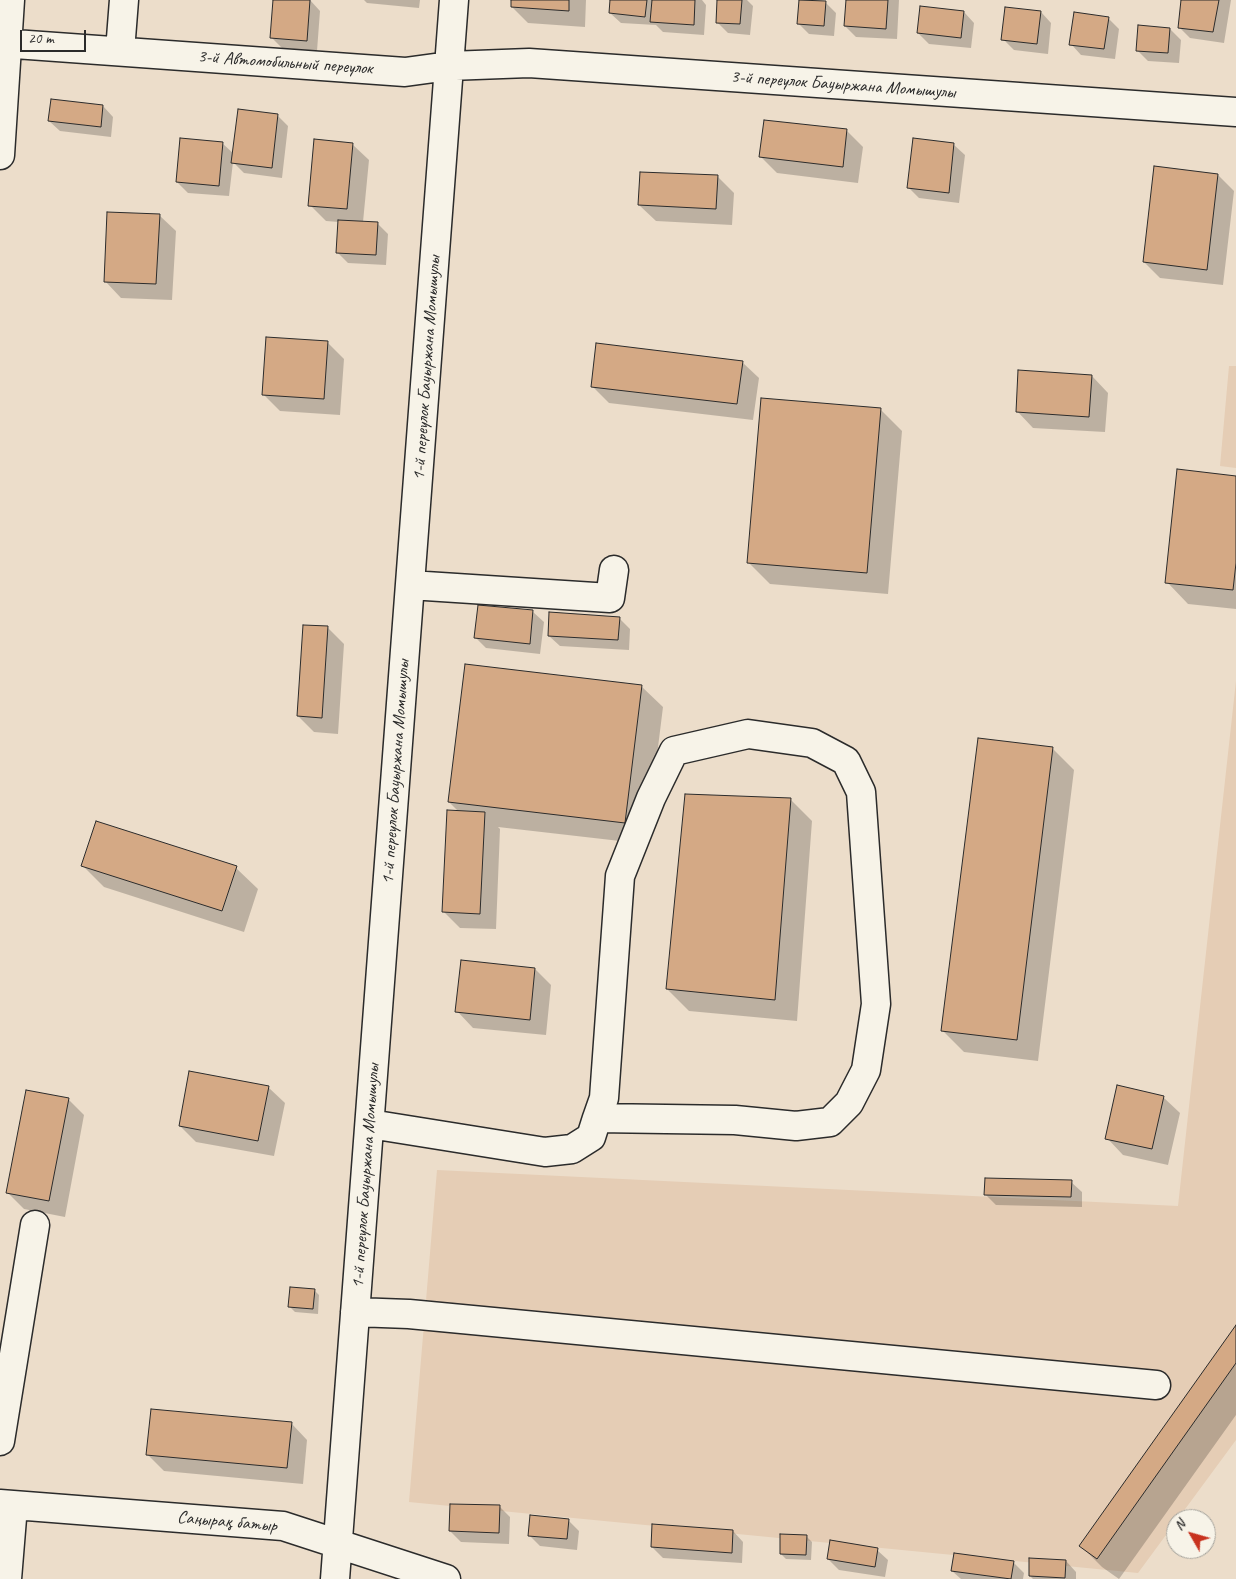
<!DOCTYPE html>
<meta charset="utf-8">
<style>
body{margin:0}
#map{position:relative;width:1236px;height:1579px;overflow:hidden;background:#ecddca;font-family:Caveat,sans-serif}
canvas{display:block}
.north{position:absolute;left:1166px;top:1509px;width:50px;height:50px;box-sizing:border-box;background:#f7f3e8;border:1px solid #a5a39c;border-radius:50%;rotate:308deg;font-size:14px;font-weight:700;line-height:20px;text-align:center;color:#2b2b2b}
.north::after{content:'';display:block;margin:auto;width:18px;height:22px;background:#c8321e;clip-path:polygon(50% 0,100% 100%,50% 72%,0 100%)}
.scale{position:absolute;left:20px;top:30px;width:66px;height:22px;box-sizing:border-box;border:2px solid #2b2b2b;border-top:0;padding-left:6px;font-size:15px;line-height:18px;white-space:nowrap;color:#2b2b2b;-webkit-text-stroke:4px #f7f3e8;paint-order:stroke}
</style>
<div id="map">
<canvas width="1236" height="1579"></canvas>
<div class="north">N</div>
<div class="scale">20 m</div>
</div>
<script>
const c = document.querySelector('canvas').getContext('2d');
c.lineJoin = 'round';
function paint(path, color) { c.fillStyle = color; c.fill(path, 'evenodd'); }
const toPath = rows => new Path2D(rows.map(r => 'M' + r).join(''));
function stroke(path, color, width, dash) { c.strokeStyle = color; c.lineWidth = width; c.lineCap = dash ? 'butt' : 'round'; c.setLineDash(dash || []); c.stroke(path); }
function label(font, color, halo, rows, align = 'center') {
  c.font = font + ' Caveat,sans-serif'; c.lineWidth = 4.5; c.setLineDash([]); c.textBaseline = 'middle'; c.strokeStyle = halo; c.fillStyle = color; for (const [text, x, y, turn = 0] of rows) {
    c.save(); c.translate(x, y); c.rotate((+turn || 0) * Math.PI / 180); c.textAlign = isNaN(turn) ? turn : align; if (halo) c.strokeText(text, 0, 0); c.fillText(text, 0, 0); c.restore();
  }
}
paint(toPath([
 [1229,366,1236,366,1236,468,1220,466],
 [1236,681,1236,1440,1138,1573,409,1502,437,1170,1178,1206]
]), '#e5cdb5');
paint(toPath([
 [275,0,310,0,320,11,317,51,282,48,272,38],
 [364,0,420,0,419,8,367,3],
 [512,0,586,0,585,27,528,23,512,7],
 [611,0,702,0,706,5,704,35,663,32,656,25,621,23,610,13],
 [719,0,747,0,753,6,750,35,728,33,717,22],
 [800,0,825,2,836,13,834,36,809,34,798,23],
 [847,0,899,0,897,39,856,37,845,26],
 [1182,0,1231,0,1224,43,1190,38,1179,27],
 [964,12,974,23,971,48,929,44,918,33],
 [1041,12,1051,23,1048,54,1014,50,1003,39],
 [1108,18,1119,29,1115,59,1081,55,1071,44],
 [1170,29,1181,40,1179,63,1148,61,1137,50],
 [103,106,113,117,111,137,60,131,49,121],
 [277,115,288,126,282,178,244,173,233,162,229,196,188,193,177,182,222,143,234,154],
 [847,131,863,147,858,183,777,173,761,157],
 [352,144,369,160,363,222,377,223,388,234,386,265,348,263,337,252,339,222,326,221,310,205],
 [954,145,965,155,959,203,919,198,908,187],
 [1218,175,1234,191,1223,285,1160,278,1144,262],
 [718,177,734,193,732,225,656,221,639,205],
 [159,215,176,231,172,300,121,298,105,281],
 [328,343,344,359,340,415,280,411,263,394],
 [742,362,759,378,753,420,609,403,592,386],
 [1092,376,1108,393,1105,432,1033,428,1017,411],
 [880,409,902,431,888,594,770,584,748,562],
 [1236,477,1236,609,1188,604,1167,582],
 [479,606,533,612,544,622,540,654,486,648,476,638],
 [619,618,630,629,629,650,560,646,549,636],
 [327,627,344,644,338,734,314,732,298,716],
 [641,686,663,707,646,844,498,827,500,829,496,929,460,928,443,911,459,812,449,802],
 [979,740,1053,749,1074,770,1038,1061,964,1052,943,1031],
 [790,799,812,821,797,1021,689,1011,667,989],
 [83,866,236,868,258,889,244,932,104,887],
 [462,961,535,969,551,985,546,1035,473,1028,457,1011],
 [268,1087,285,1103,274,1156,196,1142,180,1126],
 [1163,1097,1180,1113,1168,1165,1123,1155,1107,1138],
 [68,1099,84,1115,65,1217,24,1209,8,1193],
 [1071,1182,1082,1192,1082,1207,996,1205,985,1194],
 [314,1290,319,1295,318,1314,295,1312,290,1307],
 [1236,1327,1236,1415,1119,1579,1102,1567,1081,1546],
 [291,1423,307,1440,303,1484,164,1471,147,1454],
 [500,1507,510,1517,509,1544,461,1542,450,1531],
 [568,1520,579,1531,577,1550,540,1546,529,1535],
 [733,1531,743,1542,742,1563,663,1558,652,1547],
 [807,1537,812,1542,811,1560,786,1559,781,1554],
 [877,1550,888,1560,885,1577,839,1570,828,1559],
 [1066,1561,1076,1572,1076,1579,1033,1579,1030,1576],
 [1013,1562,1024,1573,1023,1579,961,1579,952,1571]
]), '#0003');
const building = toPath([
 [273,0,310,0,307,41,270,38,273,0],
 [511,0,569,0,569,11,511,7,511,0],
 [610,0,647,0,645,17,609,13,610,0],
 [652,0,695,0,694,25,650,22,652,0],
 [717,0,742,0,740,24,716,23,717,0],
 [799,0,826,1,824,26,797,24,799,0],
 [846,0,888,0,886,29,844,26,846,0],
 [1181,0,1219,0,1213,32,1178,28,1181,0],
 [920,6,964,11,961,38,917,33,920,6],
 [1005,7,1041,11,1037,44,1001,40,1005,7],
 [1074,12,1109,17,1104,49,1069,45,1074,12],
 [1138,25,1170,28,1168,53,1136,51,1138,25],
 [51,99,103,105,101,127,48,121,51,99],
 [238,109,278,114,272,168,231,163,238,109],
 [764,120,847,129,843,167,759,157,764,120],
 [180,138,223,142,219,186,176,182,180,138],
 [913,138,954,143,949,193,907,188,913,138],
 [314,139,353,143,347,209,308,206,314,139],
 [1154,166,1218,174,1207,270,1143,262,1154,166],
 [640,172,718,175,716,209,638,205,640,172],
 [107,212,160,214,156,284,104,282,107,212],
 [338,220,378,222,376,255,336,253,338,220],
 [266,337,328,341,324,399,262,395,266,337],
 [596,343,743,361,737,404,591,387,596,343],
 [1018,370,1092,375,1089,417,1016,412,1018,370],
 [761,398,881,408,867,573,747,563,761,398],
 [1177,469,1236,476,1236,563,1233,590,1165,583,1177,469],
 [478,605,533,610,530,644,474,638,478,605],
 [549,612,620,617,618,640,548,636,549,612],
 [303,625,328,626,322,718,297,716,303,625],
 [465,664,642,685,625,823,448,802,465,664],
 [978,738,1053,747,1017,1040,941,1031,978,738],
 [685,794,791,798,775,1000,666,989,685,794],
 [447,810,485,812,480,914,442,912,447,810],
 [96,821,237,866,222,911,81,866,96,821],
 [461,960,535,968,530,1020,455,1012,461,960],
 [189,1071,269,1086,258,1141,179,1126,189,1071],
 [1117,1085,1164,1096,1152,1149,1105,1139,1117,1085],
 [26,1090,69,1098,49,1201,6,1193,26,1090],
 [985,1178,1072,1180,1071,1197,984,1195,985,1178],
 [290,1287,315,1289,313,1309,288,1307,290,1287],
 [1236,1325,1236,1363,1097,1559,1079,1546,1236,1325],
 [151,1409,292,1422,287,1468,146,1455,151,1409],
 [450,1504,500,1505,499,1533,449,1531,450,1504],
 [530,1515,569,1519,567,1539,528,1536,530,1515],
 [652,1524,733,1530,732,1553,651,1547,652,1524],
 [780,1534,807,1535,806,1555,780,1554,780,1534],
 [830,1540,878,1548,875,1567,827,1559,830,1540],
 [954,1553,1014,1561,1011,1579,951,1571,954,1553],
 [1029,1558,1066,1560,1065,1578,1029,1576,1029,1558]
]);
paint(building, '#d4a985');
stroke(building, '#2b2b2b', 1);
const minor = toPath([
 [0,43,405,72,449,66,529,63,1236,112],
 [120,51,124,0],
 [0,155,10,0],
 [410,585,610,598,614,570],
 [370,1124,545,1152,572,1149,591,1137,597,1118,604,1098,620,876,651,798,674,751,748,734,812,743,846,761,861,792,876,1004,866,1070,849,1103,830,1122,796,1126,735,1120,597,1118],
 [355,1312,409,1314,1156,1385],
 [0,1441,35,1225],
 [0,1504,283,1526,446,1579],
 [7,1579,13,1506],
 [335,1579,454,0]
]);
stroke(minor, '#2b2b2b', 31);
stroke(minor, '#f7f3e8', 28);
label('18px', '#2b2b2b', '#f7f3e8', [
 ["3-й Автомобильный переулок",285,63,4],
 ["3-й переулок Бауыржана Момышулы",843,85,4],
 ["1-й переулок Бауыржана Момышулы",427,368,-86],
 ["1-й переулок Бауыржана Момышулы",396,772,-86],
 ["1-й переулок Бауыржана Момышулы",366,1176,-86],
 ["Саңырақ батыр",227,1522,5]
]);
</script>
